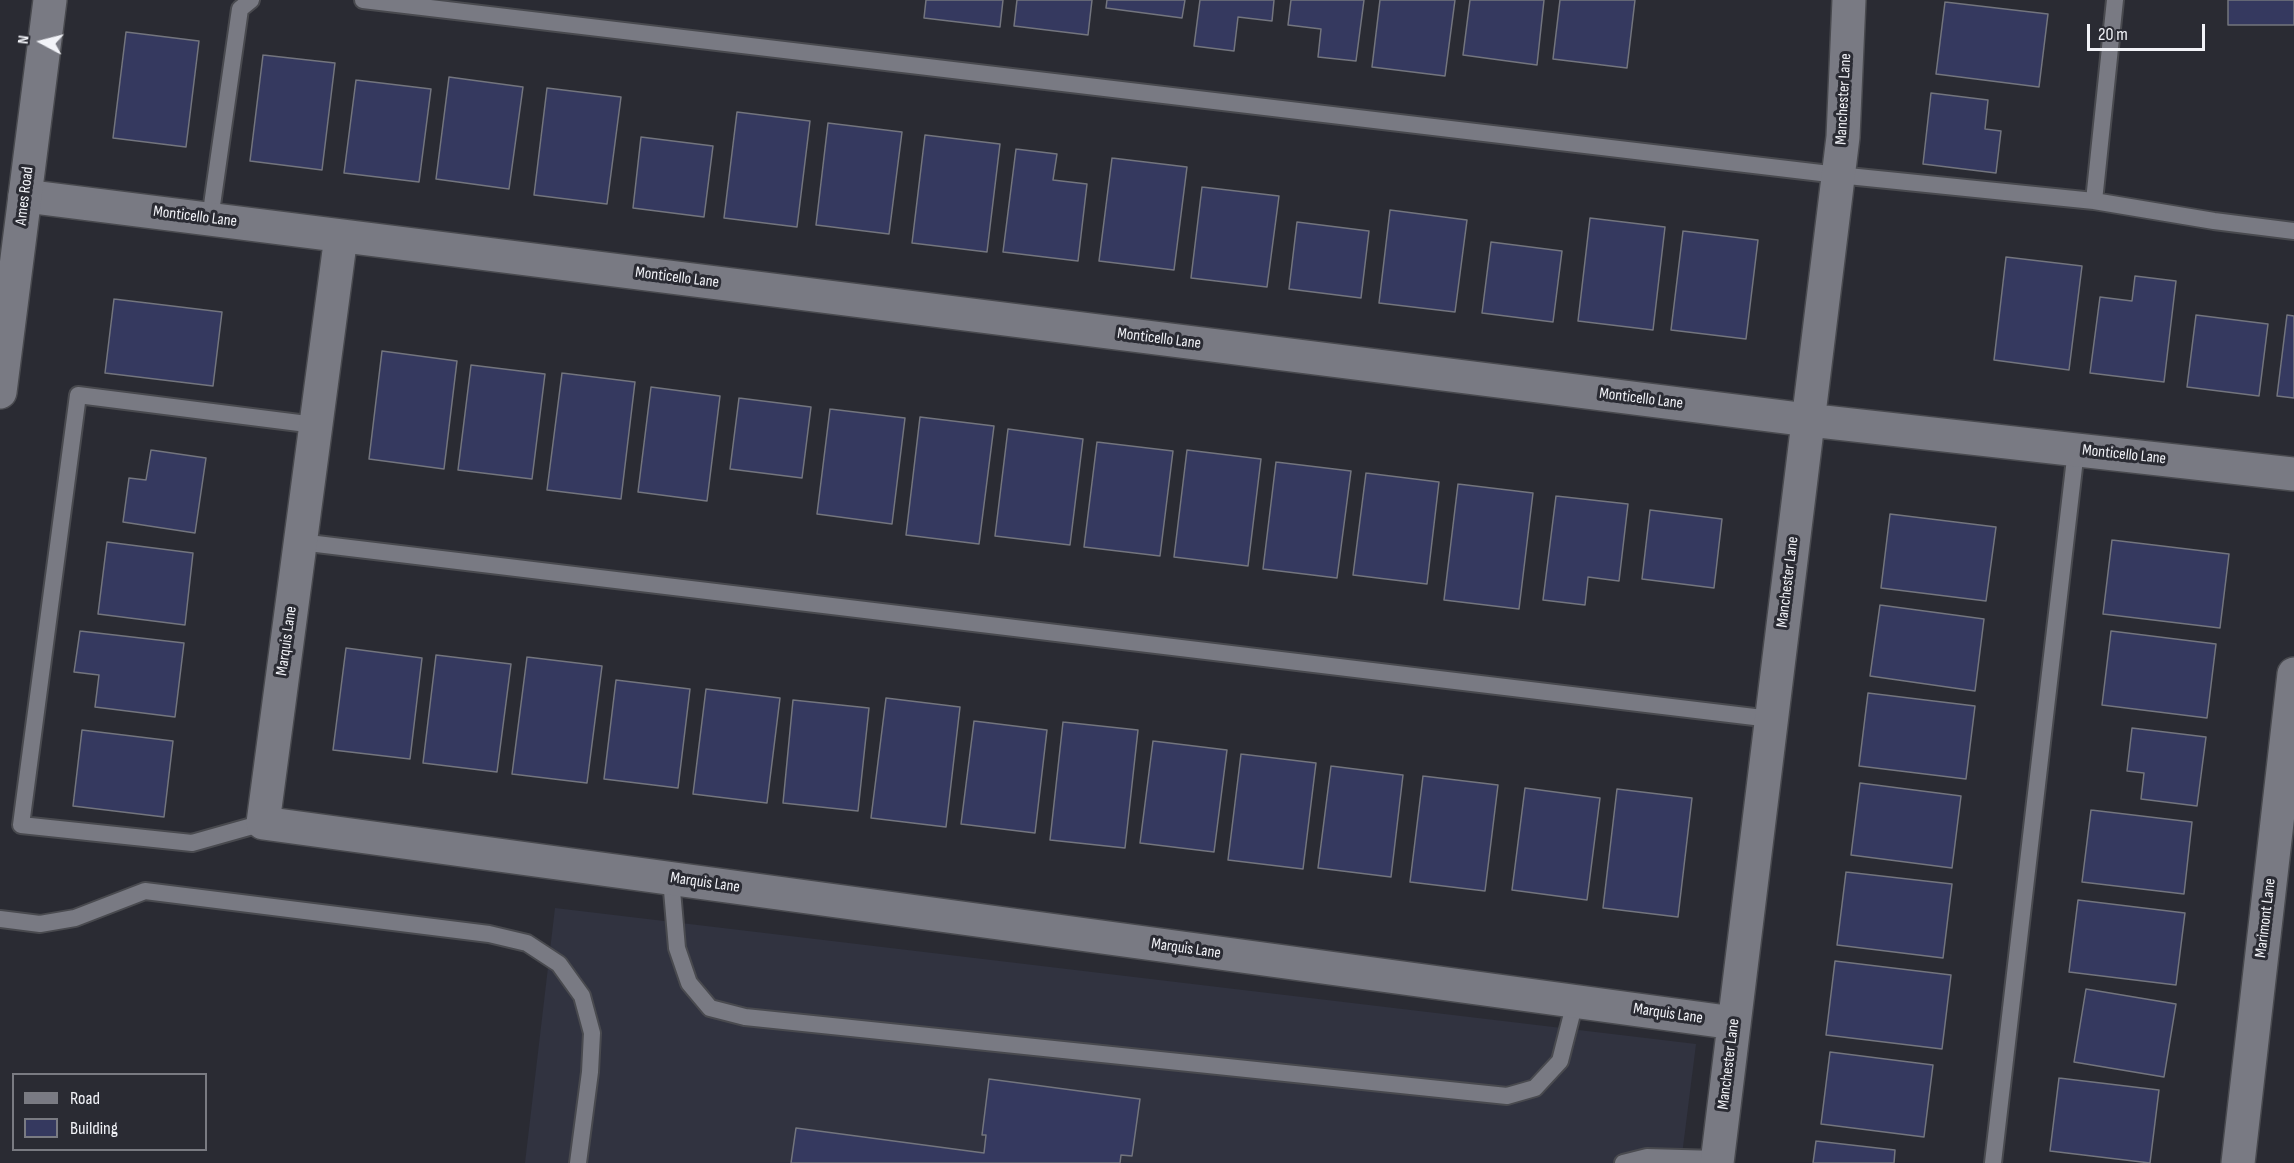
<!DOCTYPE html>
<style>
body{margin:0}
#map{position:relative;width:2294px;height:1163px;overflow:hidden;background:#2a2b33;font-family:"Sofia Sans Condensed",sans-serif}
canvas{display:block}
.legend{position:absolute;left:12px;top:1073px;width:195px;height:78px;box-sizing:border-box;background:#2a2b33;border:2px solid #7a7b82;margin:0;padding:8px 10px;list-style:none;font-size:18px;color:#f2f3f8}
.legend li{display:flex;align-items:center;gap:12px;height:30px}
.legend b{width:30px;border:2px solid #7a7b82}
.north{position:absolute;left:12px;top:12px;width:60px;height:60px;-webkit-text-stroke:4px #2a2b33;paint-order:stroke;rotate:277deg;font-size:16px;font-weight:700;line-height:24px;text-align:center;color:#f2f3f8}
.north::after{content:'';display:block;margin:auto;width:21px;height:27px;background:#f2f3f8;clip-path:polygon(50% 0,100% 100%,50% 72%,0 100%)}
.scale{position:absolute;left:2087px;top:24px;width:118px;height:27px;box-sizing:border-box;border:3px solid #f2f3f8;border-top:0;padding-left:8px;font-size:18px;line-height:21px;white-space:nowrap;color:#f2f3f8;-webkit-text-stroke:4px #2a2b33;paint-order:stroke}
</style>
<div id="map">
<canvas width="2294" height="1163"></canvas>
<ul class="legend">
<li><b style="height:8px;background:#797a83"></b>Road</li>
<li><b style="height:16px;background:#35395f"></b>Building</li>
</ul>
<div class="north">N</div>
<div class="scale">20 m</div>
</div>
<script>
const c = document.querySelector('canvas').getContext('2d');
c.lineJoin = 'round';
function paint(path, color) { c.fillStyle = color; c.fill(path, 'evenodd'); }
const toPath = rows => new Path2D(rows.map(r => 'M' + r).join(''));
function stroke(path, color, width, dash) { c.strokeStyle = color; c.lineWidth = width; c.lineCap = dash ? 'butt' : 'round'; c.setLineDash(dash || []); c.stroke(path); }
function label(font, color, halo, rows, align = 'center') {
  c.font = font + ' "Sofia Sans Condensed",sans-serif'; c.lineWidth = 6; c.setLineDash([]); c.textBaseline = 'middle'; c.strokeStyle = halo; c.fillStyle = color; for (const [text, x, y, turn = 0] of rows) {
    c.save(); c.translate(x, y); c.rotate((+turn || 0) * Math.PI / 180); c.textAlign = isNaN(turn) ? turn : align; if (halo) c.strokeText(text, 0, 0); c.fillText(text, 0, 0); c.restore();
  }
}
paint(toPath([
 [555,908,1696,1044,1681,1163,525,1163]
]), '#313340');
const building = toPath([
 [926,0,1003,0,1000,27,924,18,926,0],
 [1017,0,1092,0,1088,35,1014,26,1017,0],
 [1107,0,1185,0,1182,18,1106,8,1107,0],
 [1200,0,1274,0,1272,21,1238,17,1234,51,1194,46,1200,0],
 [1291,0,1364,0,1356,61,1318,57,1321,29,1288,25,1291,0],
 [1380,0,1455,0,1445,76,1372,67,1380,0],
 [1470,0,1544,0,1537,65,1463,55,1470,0],
 [1560,0,1635,0,1627,68,1553,59,1560,0],
 [2228,0,2294,0,2294,25,2228,25,2228,0],
 [1945,2,2048,14,2039,87,1936,74,1945,2],
 [126,32,199,41,186,147,113,138,126,32],
 [263,55,335,63,322,170,250,161,263,55],
 [449,77,523,87,509,189,436,179,449,77],
 [356,80,431,89,419,182,344,173,356,80],
 [547,88,621,97,607,204,534,195,547,88],
 [1931,93,1988,100,1985,129,2001,131,1996,173,1923,164,1931,93],
 [737,112,810,121,797,227,724,218,737,112],
 [828,123,902,132,889,234,816,225,828,123],
 [925,135,1000,144,987,252,912,243,925,135],
 [641,137,713,146,704,217,633,208,641,137],
 [1016,149,1057,154,1053,180,1087,184,1078,261,1003,252,1016,149],
 [1112,158,1187,167,1174,270,1099,261,1112,158],
 [1202,187,1279,196,1267,287,1191,278,1202,187],
 [1390,210,1467,220,1455,312,1379,303,1390,210],
 [1590,218,1665,227,1653,330,1578,321,1590,218],
 [1297,222,1369,231,1361,298,1289,289,1297,222],
 [1683,231,1758,240,1746,339,1671,330,1683,231],
 [1491,242,1562,251,1553,322,1482,313,1491,242],
 [2006,257,2082,266,2069,370,1994,360,2006,257],
 [2135,276,2176,281,2164,382,2090,373,2100,297,2132,301,2135,276],
 [114,299,222,312,213,386,105,373,114,299],
 [2196,315,2268,324,2259,396,2187,387,2196,315],
 [2287,315,2294,316,2294,398,2277,396,2287,315],
 [382,351,457,361,444,469,369,459,382,351],
 [471,365,545,374,532,479,458,470,471,365],
 [562,373,635,382,621,499,547,490,562,373],
 [651,387,720,396,707,501,638,492,651,387],
 [739,398,811,407,802,478,730,469,739,398],
 [830,409,905,418,892,524,817,514,830,409],
 [920,417,994,426,979,544,906,535,920,417],
 [1008,429,1083,439,1070,545,995,536,1008,429],
 [1097,442,1173,451,1160,556,1084,547,1097,442],
 [151,450,206,458,195,533,123,522,129,478,146,480,151,450],
 [1187,450,1261,459,1248,566,1174,557,1187,450],
 [1276,462,1351,471,1337,578,1263,569,1276,462],
 [1366,473,1439,482,1427,584,1353,575,1366,473],
 [1458,484,1533,493,1519,609,1444,600,1458,484],
 [1556,496,1628,504,1619,581,1588,577,1585,605,1543,600,1556,496],
 [1650,510,1722,519,1714,588,1642,579,1650,510],
 [1890,514,1996,527,1986,601,1881,588,1890,514],
 [2112,540,2229,554,2220,628,2103,614,2112,540],
 [107,542,193,553,185,625,98,614,107,542],
 [1880,605,1984,619,1975,691,1870,676,1880,605],
 [80,631,184,643,175,717,95,707,99,675,74,672,80,631],
 [2111,631,2216,644,2207,718,2102,705,2111,631],
 [346,648,422,658,410,759,333,750,346,648],
 [436,655,511,664,497,772,423,763,436,655],
 [527,657,602,666,587,783,512,774,527,657],
 [616,680,690,689,678,788,604,779,616,680],
 [706,689,780,698,767,803,693,794,706,689],
 [1868,693,1975,706,1966,779,1859,766,1868,693],
 [886,698,960,707,946,827,871,818,886,698],
 [793,700,869,708,858,811,783,803,793,700],
 [974,721,1047,730,1035,833,961,824,974,721],
 [1063,722,1138,730,1125,848,1050,840,1063,722],
 [2132,728,2206,737,2197,806,2141,799,2144,773,2127,771,2132,728],
 [82,730,173,741,164,817,73,806,82,730],
 [1153,741,1227,750,1214,852,1140,843,1153,741],
 [1241,754,1316,763,1303,869,1228,860,1241,754],
 [1331,766,1403,775,1391,877,1318,868,1331,766],
 [1423,776,1498,785,1485,891,1410,882,1423,776],
 [1860,783,1961,796,1952,868,1851,855,1860,783],
 [1525,788,1600,798,1587,900,1512,890,1525,788],
 [1617,789,1692,798,1678,917,1603,908,1617,789],
 [2091,810,2192,822,2184,894,2082,882,2091,810],
 [1846,872,1952,884,1943,958,1837,945,1846,872],
 [2078,900,2185,913,2176,985,2069,972,2078,900],
 [1835,961,1951,975,1942,1049,1826,1035,1835,961],
 [2086,989,2176,1004,2164,1077,2074,1062,2086,989],
 [1830,1052,1933,1065,1924,1137,1821,1124,1830,1052],
 [2059,1078,2159,1090,2150,1163,2050,1151,2059,1078],
 [989,1079,1140,1099,1132,1156,1121,1155,1120,1163,791,1163,796,1128,984,1153,986,1135,982,1135,989,1079],
 [1816,1141,1895,1150,1894,1163,1813,1163,1816,1141]
]);
paint(building, '#35395f');
stroke(building, '#73757e', 1.5);
const service = toPath([
 [363,0,1838,175,2094,201,2115,0],
 [2094,201,2214,221,2294,231],
 [210,219,240,9,251,0],
 [300,542,1771,719],
 [263,823,192,843,21,825,78,395,315,425],
 [671,879,677,948,689,983,710,1008,745,1017,1507,1096,1535,1088,1560,1061,1575,1002],
 [0,919,40,924,75,918,145,891,489,934,527,943,559,964,582,996,592,1033,590,1072,578,1163],
 [1623,1163,1647,1157,1717,1159],
 [1993,1163,2076,450]
]);
const minor = toPath([
 [25,196,1808,420,2294,474],
 [341,236,263,823,1734,1023],
 [1717,1163,1843,137,1849,0],
 [2238,1163,2294,674]
]);
const tertiary = toPath([
 [0,392,50,0]
]);
stroke(service, '#494a4f', 20);
stroke(minor, '#494a4f', 36);
stroke(tertiary, '#494a4f', 36);
stroke(service, '#797a83', 16);
stroke(minor, '#797a83', 33);
stroke(tertiary, '#797a83', 33);
label('16px', '#f2f3f8', '#2a2b33', [
 ["Manchester Lane",1844,99,-87],
 ["Ames Road",25,196,-83],
 ["Monticello Lane",195,217,7],
 ["Monticello Lane",677,278,7],
 ["Monticello Lane",1159,339,7],
 ["Monticello Lane",1641,399,7],
 ["Monticello Lane",2124,455,6],
 ["Manchester Lane",1788,582,-83],
 ["Marquis Lane",287,641,-82],
 ["Marquis Lane",705,883,8],
 ["Marimont Lane",2266,918,-83],
 ["Marquis Lane",1186,949,8],
 ["Marquis Lane",1668,1014,8],
 ["Manchester Lane",1729,1064,-83]
]);
</script>
